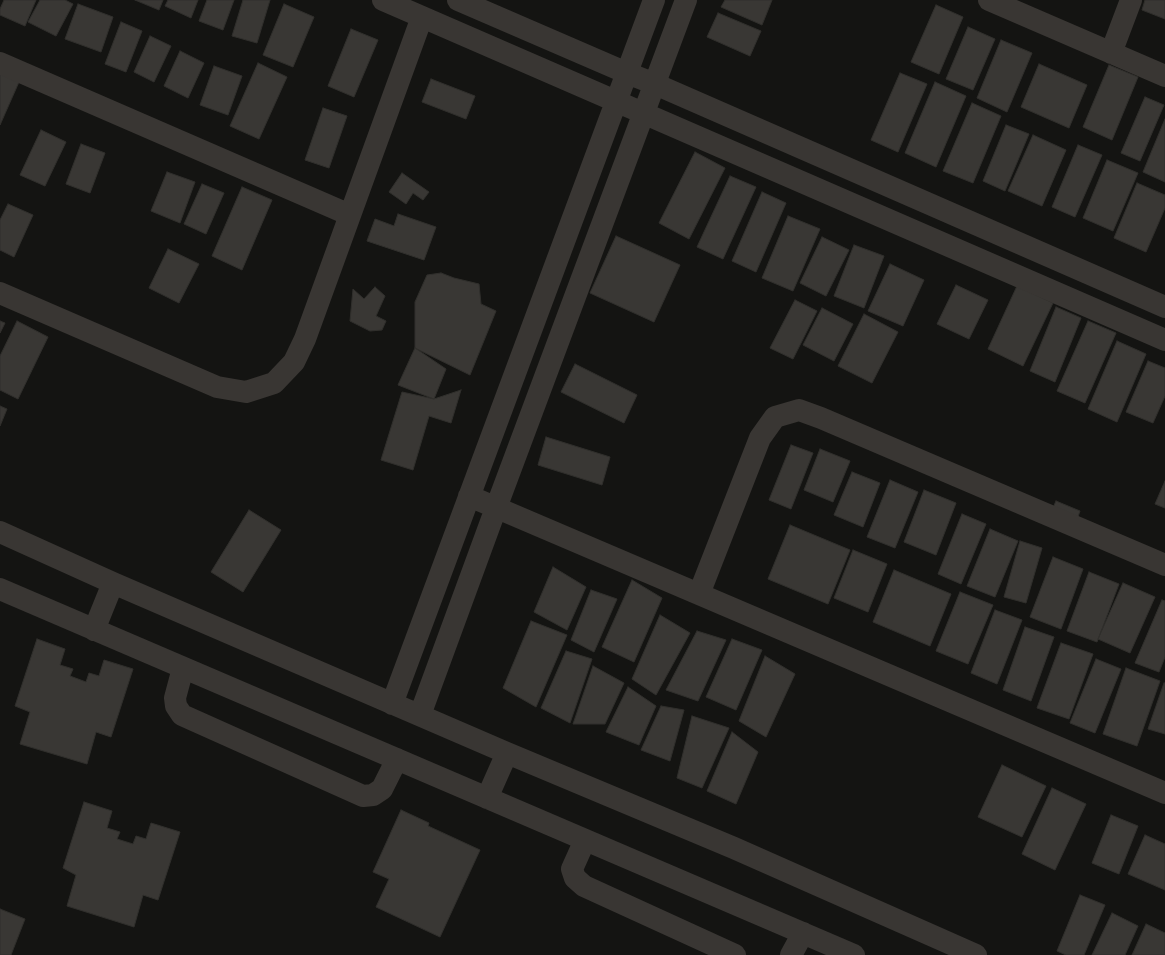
<!DOCTYPE html>
<style>
body{margin:0}
canvas{display:block;background:#141412}
</style>
<canvas width="1165" height="955"></canvas>
<script>
const c = document.querySelector('canvas').getContext('2d');
c.lineJoin = 'round';
function paint(path, color) { c.fillStyle = color; c.fill(path, 'evenodd'); }
const toPath = rows => new Path2D(rows.map(r => 'M' + r).join(''));
function stroke(path, color, width, dash) { c.strokeStyle = color; c.lineWidth = width; c.lineCap = dash ? 'butt' : 'round'; c.setLineDash(dash || []); c.stroke(path); }
const building = toPath([
 [4,0,36,0,25,26,0,15,0,9,4,0],
 [40,0,65,0,73,4,56,36,28,22,40,0],
 [135,0,163,0,159,10,135,0],
 [168,0,198,0,191,18,165,6,168,0],
 [207,0,234,0,223,30,199,21,207,0],
 [243,0,270,0,257,43,232,36,243,0],
 [725,0,772,0,762,25,721,7,725,0],
 [1145,0,1165,0,1165,19,1142,10,1145,0],
 [78,4,113,17,101,52,65,39,78,4],
 [284,4,314,17,293,67,263,55,284,4],
 [936,5,963,17,939,74,911,62,936,5],
 [718,13,761,31,750,56,707,37,718,13],
 [121,22,142,31,126,72,105,64,121,22],
 [968,27,995,39,973,90,946,79,968,27],
 [351,29,378,40,354,97,328,86,351,29],
 [150,36,171,46,154,82,134,72,150,36],
 [1001,40,1032,53,1007,112,977,98,1001,40],
 [180,51,204,63,188,98,164,86,180,51],
 [258,63,287,77,259,139,230,126,258,63],
 [1039,64,1087,85,1069,128,1021,107,1039,64],
 [1109,65,1138,77,1112,140,1083,127,1109,65],
 [214,66,242,76,228,115,200,105,214,66],
 [0,73,19,82,0,125,0,73],
 [900,73,927,84,898,152,871,140,900,73],
 [431,79,475,96,466,119,422,102,431,79],
 [935,82,966,96,936,167,905,153,935,82],
 [1145,97,1164,105,1140,161,1121,153,1145,97],
 [972,103,1001,116,973,183,943,171,972,103],
 [323,108,347,116,329,168,305,160,323,108],
 [1165,119,1165,182,1143,172,1165,119],
 [1006,125,1029,134,1005,191,983,181,1006,125],
 [41,130,66,142,45,186,20,175,41,130],
 [1033,135,1066,150,1042,206,1008,191,1033,135],
 [81,144,105,153,90,193,66,184,81,144],
 [1078,145,1102,155,1075,217,1052,207,1078,145],
 [695,152,725,168,689,239,659,223,695,152],
 [1107,160,1138,173,1113,231,1083,218,1107,160],
 [167,172,195,182,180,223,151,211,167,172],
 [402,173,429,192,423,200,413,193,406,204,389,192,402,173],
 [730,176,756,187,723,259,697,247,730,176],
 [1137,183,1165,195,1165,208,1146,252,1114,238,1137,183],
 [202,184,224,193,206,234,184,224,202,184],
 [242,187,272,200,242,270,212,256,242,187],
 [762,192,786,203,756,272,732,261,762,192],
 [8,204,33,215,14,257,0,250,0,220,8,204],
 [398,214,436,227,424,260,367,241,375,219,394,226,398,214],
 [788,216,820,229,793,291,762,278,788,216],
 [616,236,680,265,654,322,590,293,616,236],
 [822,237,849,250,826,296,800,283,822,237],
 [854,245,884,256,864,308,834,296,854,245],
 [168,249,199,264,179,303,149,288,168,249],
 [890,264,924,280,903,326,868,311,890,264],
 [441,273,454,278,479,284,481,304,496,311,470,375,415,348,415,302,427,275,441,273],
 [956,285,988,300,969,339,937,324,956,285],
 [1017,286,1053,303,1023,366,988,349,1017,286],
 [375,287,385,296,376,316,386,321,382,330,370,331,350,321,353,289,364,299,375,287],
 [795,300,817,311,793,359,770,348,795,300],
 [1056,307,1081,318,1055,382,1030,371,1056,307],
 [822,308,853,324,834,361,803,345,822,308],
 [864,314,898,332,872,383,838,366,864,314],
 [0,321,5,323,0,333,0,321],
 [17,321,48,337,18,399,0,390,0,356,17,321],
 [1088,321,1116,333,1085,403,1057,391,1088,321],
 [1117,341,1146,354,1117,422,1088,409,1117,341],
 [415,348,446,369,434,399,398,385,415,348],
 [1148,361,1165,368,1165,396,1153,423,1126,412,1148,361],
 [575,364,637,395,624,423,561,392,575,364],
 [461,390,451,423,429,416,413,470,381,460,402,392,434,399,461,390],
 [0,406,7,409,0,426,0,406],
 [546,437,610,457,602,485,538,465,546,437],
 [791,445,813,453,791,509,769,500,791,445],
 [820,449,850,461,833,502,804,490,820,449],
 [852,472,880,483,863,527,834,515,852,472],
 [890,480,918,492,895,548,867,537,890,480],
 [1165,481,1165,508,1155,504,1165,481],
 [924,490,956,503,936,555,904,542,924,490],
 [1056,501,1080,511,1075,525,1050,515,1056,501],
 [249,510,281,530,243,592,211,572,249,510],
 [962,514,986,524,961,584,938,574,962,514],
 [790,525,850,550,828,604,768,579,790,525],
 [990,529,1018,541,995,597,967,586,990,529],
 [1020,541,1042,548,1026,603,1004,597,1020,541],
 [853,550,887,564,868,612,834,598,853,550],
 [1053,557,1083,569,1061,629,1030,617,1053,557],
 [553,567,586,587,567,630,534,612,553,567],
 [894,570,951,594,930,646,873,622,894,570],
 [1089,572,1119,584,1097,642,1067,631,1089,572],
 [632,580,662,598,634,662,602,647,632,580],
 [1123,583,1155,597,1130,653,1098,639,1123,583],
 [591,590,617,599,594,652,571,640,591,590],
 [960,592,993,605,968,664,936,651,960,592],
 [1162,600,1165,601,1165,657,1159,672,1135,663,1162,600],
 [995,610,1022,620,997,684,971,673,995,610],
 [660,615,690,633,656,695,632,679,660,615],
 [531,621,567,635,536,707,503,688,531,621],
 [1025,627,1054,637,1031,701,1003,690,1025,627],
 [697,631,726,640,698,701,666,690,697,631],
 [37,639,65,649,60,665,73,669,70,676,86,682,89,673,99,676,104,660,133,669,111,737,96,732,87,764,20,744,30,712,15,706,37,639],
 [732,639,762,650,736,710,706,697,732,639],
 [1061,643,1093,654,1069,719,1037,708,1061,643],
 [566,651,592,659,570,723,541,708,566,651],
 [765,656,795,674,766,737,739,721,765,656],
 [1096,659,1121,669,1095,733,1070,723,1096,659],
 [593,666,624,683,605,724,573,724,593,666],
 [1126,668,1160,681,1137,746,1103,734,1126,668],
 [1164,683,1165,683,1165,734,1148,729,1164,683],
 [628,687,656,706,639,745,606,732,628,687],
 [661,706,684,710,670,761,641,750,661,706],
 [692,716,729,728,702,788,677,778,692,716],
 [732,732,758,752,736,804,707,791,732,732],
 [1002,765,1046,786,1022,837,978,817,1002,765],
 [1052,788,1086,804,1055,870,1022,854,1052,788],
 [84,802,112,811,107,828,120,832,117,839,133,844,136,836,146,839,151,823,180,832,158,900,143,895,134,927,67,906,76,875,63,868,84,802],
 [401,810,429,823,428,826,480,850,440,937,376,907,389,879,373,872,401,810],
 [1111,815,1138,826,1119,874,1092,863,1111,815],
 [1145,835,1165,844,1165,890,1128,874,1145,835],
 [1080,895,1105,905,1084,955,1066,955,1057,951,1080,895],
 [0,909,25,919,11,955,0,955,0,909],
 [1112,913,1138,926,1125,955,1092,955,1112,913],
 [1146,924,1165,933,1165,955,1132,955,1146,924]
]);
paint(building, '#393734');
stroke(building, '#302f2c', 1);
stroke(toPath([
 [383,0,1165,340],
 [458,0,627,73,655,84,1165,307],
 [989,0,1165,76],
 [1111,53,1131,0],
 [0,63,350,215],
 [0,293,217,387,246,392,274,383,294,362,305,339,422,17],
 [469,496,1165,793],
 [0,532,113,583,507,753,734,848,976,955],
 [0,589,854,955],
 [699,594,760,438,775,417,799,410,821,418,1165,565],
 [94,630,113,583],
 [183,668,175,698,176,706,182,715,363,796,373,795,382,789,397,759],
 [392,704,654,0],
 [420,715,496,508,686,0],
 [487,798,507,753],
 [585,840,572,869,575,878,584,886,735,955],
 [791,955,803,933]
]), '#393633', 22);
</script>
